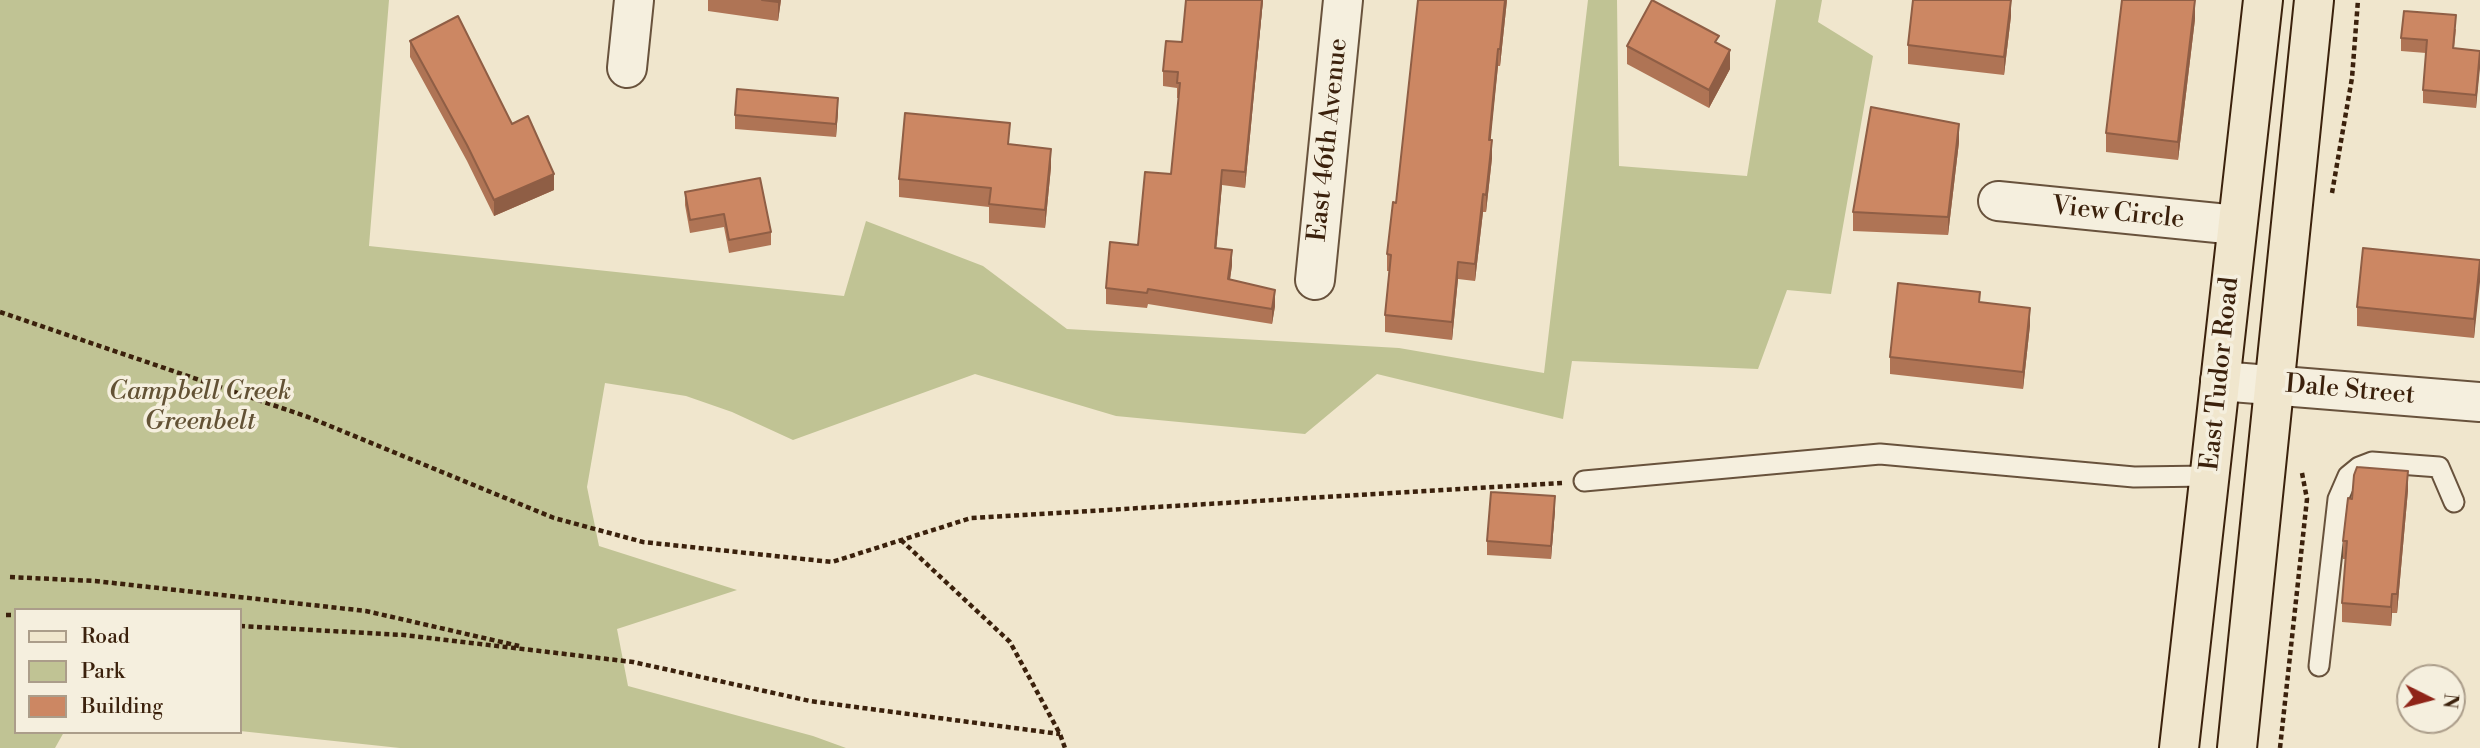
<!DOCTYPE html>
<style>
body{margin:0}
#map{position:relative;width:2480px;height:748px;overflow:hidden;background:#f0e6cd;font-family:"Libre Bodoni",serif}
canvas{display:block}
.legend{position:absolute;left:14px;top:608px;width:228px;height:126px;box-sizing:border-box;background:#f5efde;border:2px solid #ab9d8a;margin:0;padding:9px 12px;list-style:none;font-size:21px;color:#3b210c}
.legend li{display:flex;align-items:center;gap:14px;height:35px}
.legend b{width:35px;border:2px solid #ab9d8a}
.north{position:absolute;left:2396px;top:664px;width:70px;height:70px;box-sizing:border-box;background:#f5efde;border:2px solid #ab9d8a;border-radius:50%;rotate:96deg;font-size:19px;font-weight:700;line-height:28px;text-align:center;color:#3b210c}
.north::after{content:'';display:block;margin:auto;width:24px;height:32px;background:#8f2418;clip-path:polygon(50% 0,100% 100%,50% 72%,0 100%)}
</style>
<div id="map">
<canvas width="2480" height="748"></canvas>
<ul class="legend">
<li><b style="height:9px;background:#f0e6cd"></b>Road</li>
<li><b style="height:19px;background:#c0c394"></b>Park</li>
<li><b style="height:19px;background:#cc8763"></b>Building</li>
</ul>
<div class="north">N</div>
</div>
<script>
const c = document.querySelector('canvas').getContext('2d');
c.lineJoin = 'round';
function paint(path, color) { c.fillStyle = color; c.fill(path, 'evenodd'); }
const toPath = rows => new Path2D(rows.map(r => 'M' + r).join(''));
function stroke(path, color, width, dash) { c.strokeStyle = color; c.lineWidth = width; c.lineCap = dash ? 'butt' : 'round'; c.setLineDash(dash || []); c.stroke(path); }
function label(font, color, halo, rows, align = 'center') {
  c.font = font + ' "Libre Bodoni",serif'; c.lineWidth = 7; c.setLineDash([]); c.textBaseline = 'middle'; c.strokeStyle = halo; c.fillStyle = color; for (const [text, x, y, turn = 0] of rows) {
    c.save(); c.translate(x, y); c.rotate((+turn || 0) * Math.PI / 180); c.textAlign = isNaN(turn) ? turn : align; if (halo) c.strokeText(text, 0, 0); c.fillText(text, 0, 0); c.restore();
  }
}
paint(toPath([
 [0,0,389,0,369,246,844,296,866,221,983,266,1067,329,1399,348,1544,373,1588,0,1617,0,1619,166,1747,176,1776,0,1822,0,1818,22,1873,56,1831,294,1787,290,1758,369,1572,361,1563,419,1377,374,1305,434,1116,416,975,374,793,440,732,412,686,396,605,383,587,487,599,546,737,590,617,629,628,686,813,736,846,748,400,748,240,731,240,610,16,610,16,732,64,732,55,748,0,748]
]), '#c0c394');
const lane = toPath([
 [1584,481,1880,454,2134,477,2210,476],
 [2319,666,2338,499,2348,476,2359,467,2372,462,2439,467,2454,502]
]);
const street = toPath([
 [627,68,634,0],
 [1998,201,2237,225],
 [1315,280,1343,0],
 [2220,381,2480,402]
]);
const primary = toPath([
 [2179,748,2263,0],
 [2237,748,2314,0]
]);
stroke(lane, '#68523c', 23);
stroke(street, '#68523c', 42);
stroke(primary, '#3b210c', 42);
stroke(toPath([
 [2332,193,2352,78,2358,0],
 [0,312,308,417,554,518,643,542,832,562,971,518,1562,483],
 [901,540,1010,642,1060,734,1065,748],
 [10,577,95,581,366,611,519,646],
 [6,615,16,615],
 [240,626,404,635,633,662,810,701,1060,734],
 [2280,748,2307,499,2302,473]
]), '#3b210c', 4.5, [5, 3.5]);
stroke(lane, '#f5efde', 19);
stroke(street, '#f5efde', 38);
stroke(primary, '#f0e6cd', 38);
paint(toPath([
 [708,0,781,0,778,21,708,11],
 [1186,0,1263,0,1245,188,1222,185,1216,248,1232,265,1230,279,1275,306,1272,324,1148,304,1147,308,1106,304,1106,288,1138,245,1171,174,1179,98,1177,98,1177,88,1163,86,1163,71,1182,42],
 [1507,0,1500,66,1498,66,1490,140,1492,158,1486,212,1483,212,1475,281,1458,279,1452,340,1385,332,1385,315,1389,271,1387,271,1387,254,1396,203],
 [2011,16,2004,75,1908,64,1908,45],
 [2195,19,2178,160,2106,152,2106,133],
 [2456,29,2454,49,2480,51,2476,108,2423,103,2423,90,2426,53,2401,51,2401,38],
 [410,41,512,124,554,190,494,216,467,161,410,57],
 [1719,44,1730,69,1709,108,1627,64,1627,46],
 [838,111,836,137,735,129,735,115],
 [1959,142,1948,235,1853,231,1853,212],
 [1010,145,1051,167,1045,228,989,223,989,207,899,197,899,179],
 [685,192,771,232,771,245,729,253,724,227,690,233,685,205],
 [2480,260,2474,338,2357,326,2357,307],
 [1980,302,2030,325,2023,389,1890,374,1890,357],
 [2408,490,2397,613,2392,613,2391,626,2342,622,2342,603,2346,559,2343,559,2343,541,2352,499],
 [1555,510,1551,559,1487,555,1487,541]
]), '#af7455');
paint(toPath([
 [778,0,781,0,778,21],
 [1262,0,1263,0,1245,188,1245,172],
 [1505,0,1507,0,1500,66,1500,49],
 [2011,0,2011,16,2004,75,2004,57],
 [2195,0,2195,19,2178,160,2178,142],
 [1498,49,1498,66,1489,157,1489,140],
 [1730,50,1730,69,1709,108,1709,90],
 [2480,55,2480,68,2476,108,2476,95],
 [838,98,838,111,836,137,836,124],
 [1959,124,1959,142,1948,235,1948,217],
 [1492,140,1492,158,1486,212,1486,195],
 [1051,149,1051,167,1045,228,1045,210],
 [1222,170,1222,185,1215,264,1215,248],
 [554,174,554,190,494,216,494,200],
 [1483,194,1483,212,1475,281,1475,264],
 [1232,250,1232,265,1228,294,1228,279],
 [1458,262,1458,279,1452,340,1452,322],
 [2480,264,2480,282,2474,338,2474,319],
 [1275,290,1275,306,1272,324,1272,309],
 [2030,308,2030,325,2023,389,2023,372],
 [2408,471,2408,490,2397,613,2397,594],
 [1555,496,1555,510,1551,559,1551,546],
 [2392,594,2392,613,2391,626,2391,607]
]), '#8f5e45');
const building = toPath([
 [762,0,778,0,778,2,762,0],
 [1186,0,1262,0,1245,172,1222,170,1215,248,1232,250,1228,279,1275,290,1272,309,1148,289,1147,293,1106,288,1110,242,1138,245,1145,172,1171,174,1180,83,1177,83,1178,72,1163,71,1166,41,1182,42,1186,0],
 [1418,0,1505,0,1500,49,1498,49,1489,140,1492,140,1486,195,1483,194,1475,264,1458,262,1452,322,1385,315,1391,255,1387,254,1393,202,1396,203,1418,0],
 [1652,0,1719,36,1715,42,1730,50,1709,90,1627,46,1652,0],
 [1913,0,2011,0,2004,57,1908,45,1913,0],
 [2122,0,2195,0,2178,142,2106,133,2122,0],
 [2404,11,2456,15,2453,48,2480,51,2476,95,2423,90,2427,40,2401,38,2404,11],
 [458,16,512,124,528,116,554,174,494,200,467,145,410,41,458,16],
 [737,89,838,98,836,124,735,115,737,89],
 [1871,107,1959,124,1948,217,1853,212,1871,107],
 [905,113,1010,123,1008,144,1051,149,1045,210,989,204,991,188,899,179,905,113],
 [760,178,771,232,729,240,724,214,690,220,685,192,760,178],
 [2363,248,2480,260,2474,319,2357,307,2363,248],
 [1898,283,1980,292,1979,302,2030,308,2023,372,1890,357,1898,283],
 [2357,467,2408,471,2397,594,2392,594,2391,607,2342,603,2347,541,2343,541,2348,498,2352,499,2354,475,2357,467],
 [1491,492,1555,496,1551,546,1487,541,1491,492]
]);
paint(building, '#cc8763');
stroke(building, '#8f5e45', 2);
label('26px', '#3b210c', '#f5efde', [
 ["East 46th Avenue",1329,140,-84],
 ["View Circle",2118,214,6],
 ["East Tudor Road",2221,374,-84],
 ["Dale Street",2350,391,5]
]);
label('italic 26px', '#635235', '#f5efde', [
 ["Campbell Creek",200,393],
 ["Greenbelt",200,423]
]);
</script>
